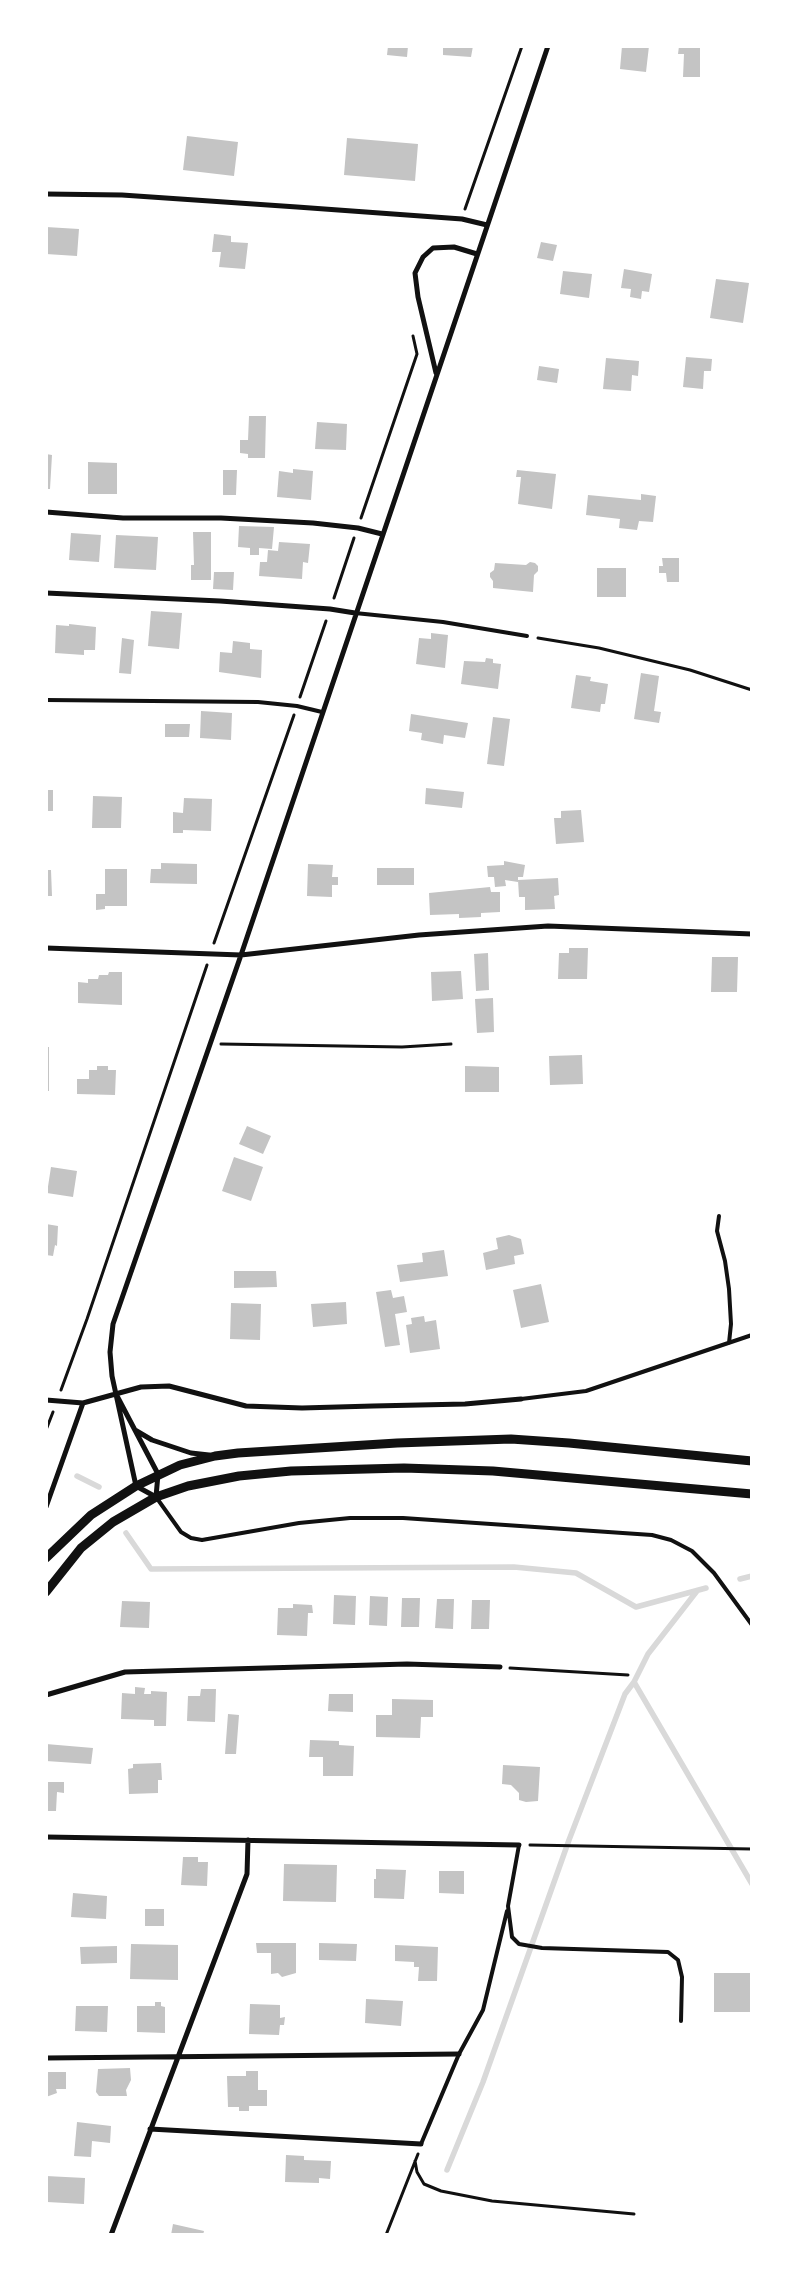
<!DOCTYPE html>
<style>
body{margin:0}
#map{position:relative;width:798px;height:2281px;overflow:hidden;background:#fff;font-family:"Space Grotesk",sans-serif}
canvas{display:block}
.frame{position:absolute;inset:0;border:48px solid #fff;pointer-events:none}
</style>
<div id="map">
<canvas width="798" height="2281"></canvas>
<div class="frame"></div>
</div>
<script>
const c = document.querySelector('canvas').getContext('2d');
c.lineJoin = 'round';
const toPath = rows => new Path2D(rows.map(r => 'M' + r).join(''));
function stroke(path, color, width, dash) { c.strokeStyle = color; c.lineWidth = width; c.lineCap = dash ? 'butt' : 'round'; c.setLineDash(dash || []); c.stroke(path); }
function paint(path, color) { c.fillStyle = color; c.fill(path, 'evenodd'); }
stroke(toPath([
 [77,1476,99,1487],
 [126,1533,151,1569,514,1567,576,1573,636,1607,706,1588],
 [740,1579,752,1576],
 [634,1682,752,1884],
 [447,2170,483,2082,569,1840,625,1694,634,1682,648,1654,697,1591]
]), '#d9d9d9', 5.5);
paint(toPath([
 [388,46,408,46,407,57,387,55],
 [443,46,473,46,471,57,443,55],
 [622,46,649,46,646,72,620,69],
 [679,46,700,46,700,77,683,77,684,54,678,54],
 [187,136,238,142,234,176,183,170],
 [347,138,418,144,415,181,344,175],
 [46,227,79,229,77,256,46,254],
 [214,234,231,236,231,242,248,243,245,269,219,267,221,252,212,252],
 [541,242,557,245,553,261,537,258],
 [624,269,652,274,649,292,642,291,641,299,630,297,631,289,621,288],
 [563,271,592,274,589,298,560,294],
 [716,279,749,283,743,323,710,318],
 [686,357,712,359,711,371,704,371,703,389,683,387],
 [606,358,639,361,638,376,632,375,631,391,603,389],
 [539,366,559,369,557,383,537,380],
 [249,416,266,416,265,458,248,458,248,454,240,453,240,440,248,440],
 [317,422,347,424,346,450,315,449],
 [46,454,52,455,50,489,46,489],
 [88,462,117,463,117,494,88,494],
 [293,469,313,471,311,500,277,497,279,471,293,473],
 [223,470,237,470,236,495,223,495],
 [517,470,556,474,552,509,518,504,521,477,516,477],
 [641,494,656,496,653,522,639,521,637,530,619,528,620,519,586,515,588,495,641,500],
 [239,526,274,527,272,549,259,548,259,555,250,555,250,548,238,547],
 [193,532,211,532,211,580,191,580,191,565,194,565],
 [71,533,101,535,99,562,69,560],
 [116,535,158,537,156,570,114,568],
 [279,542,310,544,308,563,303,562,302,579,259,576,260,562,267,562,268,550,278,551],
 [662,558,679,558,679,582,667,582,666,573,659,573,659,566,663,566],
 [530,562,535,563,538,566,538,571,534,575,533,592,493,588,493,581,490,577,490,573,494,570,495,563,526,565],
 [597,568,626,568,626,597,597,597],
 [214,572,234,572,233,590,213,589],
 [151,611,182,613,179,649,148,646],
 [69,624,96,627,95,650,84,650,84,655,55,653,56,625,69,626],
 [431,633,448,635,445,668,416,664,419,638,431,639],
 [122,638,134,640,131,674,119,673],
 [233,641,250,643,250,649,262,650,261,678,219,672,220,652,232,653],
 [486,658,493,659,493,663,501,664,498,689,461,684,464,661,485,662],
 [641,673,659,676,654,711,661,712,659,723,634,719],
 [576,675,591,677,590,681,608,684,605,704,601,704,600,712,571,708],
 [201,711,232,713,231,740,200,738],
 [411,714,468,723,465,738,444,735,443,744,421,740,422,733,409,731],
 [493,717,510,719,504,766,487,764],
 [165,724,190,724,189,737,165,737],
 [426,788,464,792,462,808,425,804],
 [46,790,53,790,53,811,46,811],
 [93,796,122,797,121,828,92,828],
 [184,798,212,799,211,831,183,830,183,833,173,833,173,812,183,813],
 [581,810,584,842,556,844,554,818,561,818,561,811],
 [504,861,525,865,523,877,518,877,518,882,505,880,506,886,495,887,494,877,488,877,487,866,504,865],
 [161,863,197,864,197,884,150,883,151,869,161,869],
 [308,864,333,865,332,877,338,877,338,885,332,885,332,897,307,896],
 [377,868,414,868,414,885,377,885],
 [105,869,127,869,127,906,105,906,105,909,96,910,96,894,105,894],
 [46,870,51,870,52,896,46,896],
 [558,878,559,895,554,896,555,909,525,910,525,897,519,897,518,880],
 [490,887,491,892,500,892,500,912,481,913,481,917,459,918,459,914,430,915,429,893],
 [569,948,588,948,587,979,558,979,559,953,569,953],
 [488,953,489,990,476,991,474,954],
 [712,957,738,957,737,992,711,992],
 [461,971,463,999,432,1001,431,972],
 [109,972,122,972,122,1005,78,1003,78,982,88,983,88,979,98,979,99,975,108,975],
 [493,998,494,1032,477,1033,475,999],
 [46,1047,49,1047,49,1091,46,1091],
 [582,1055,583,1084,550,1085,549,1056],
 [97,1066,108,1066,108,1070,116,1070,115,1095,77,1094,77,1079,89,1079,89,1070,97,1070],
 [465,1066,499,1067,499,1092,465,1092],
 [247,1126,271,1136,263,1154,239,1144],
 [234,1157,263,1167,251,1201,222,1191],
 [51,1167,77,1171,73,1197,47,1193],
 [46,1224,58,1226,57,1246,55,1245,53,1256,46,1255],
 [509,1235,521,1239,524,1254,514,1256,515,1264,486,1270,483,1253,498,1249,496,1238],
 [444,1250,448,1276,400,1282,397,1265,423,1262,422,1253],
 [234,1271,276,1271,277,1287,234,1288],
 [541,1284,549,1322,521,1328,513,1290],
 [391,1290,393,1298,404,1296,407,1312,395,1314,400,1345,385,1347,376,1292],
 [346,1302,347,1324,313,1327,311,1304],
 [231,1303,261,1304,260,1340,230,1339],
 [424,1316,425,1322,436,1320,440,1349,410,1353,406,1325,412,1324,411,1318],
 [334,1595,356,1596,355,1625,333,1624],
 [370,1596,388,1597,387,1626,369,1625],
 [402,1598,420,1598,419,1627,401,1627],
 [437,1599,454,1599,453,1629,435,1628],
 [472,1600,490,1600,489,1629,471,1629],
 [122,1601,150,1602,149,1628,120,1627],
 [293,1604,312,1605,313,1613,308,1613,307,1636,277,1635,278,1608,293,1608],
 [135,1687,145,1688,144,1694,151,1694,151,1691,167,1692,166,1726,154,1726,154,1720,121,1719,122,1693,135,1694],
 [201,1689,216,1689,215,1722,187,1721,188,1696,200,1696],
 [329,1694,353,1694,353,1712,328,1711],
 [392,1699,433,1700,433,1717,421,1717,420,1738,376,1737,376,1715,392,1715],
 [228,1714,239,1715,236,1754,225,1754],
 [310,1740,339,1741,339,1745,354,1746,353,1776,323,1776,323,1757,309,1757],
 [46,1744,93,1748,91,1764,46,1761],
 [161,1763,162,1780,158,1780,158,1793,129,1794,128,1769,133,1768,133,1764],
 [503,1765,540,1767,538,1801,526,1802,519,1800,519,1793,511,1785,502,1784],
 [46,1782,64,1782,64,1793,57,1792,56,1811,46,1811],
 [183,1857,198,1857,198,1862,208,1862,207,1886,181,1885],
 [284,1864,337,1865,336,1902,283,1901],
 [376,1869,406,1870,404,1899,374,1898,374,1879,376,1879],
 [439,1871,464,1871,464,1894,439,1893],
 [73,1893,107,1896,106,1919,71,1917],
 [145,1909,164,1909,164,1926,145,1926],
 [256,1943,296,1943,296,1973,282,1977,278,1973,271,1974,271,1953,257,1953],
 [319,1943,357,1944,356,1961,319,1960],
 [131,1944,178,1945,178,1980,130,1979],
 [395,1945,438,1947,437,1981,418,1981,419,1967,414,1967,414,1962,395,1961],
 [117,1946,117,1963,81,1964,80,1947],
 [714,1973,752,1973,752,2012,714,2012],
 [366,1999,403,2001,401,2026,365,2023],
 [155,2002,161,2002,161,2006,165,2007,165,2033,137,2032,137,2006,155,2006],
 [250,2004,280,2005,280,2018,285,2017,284,2025,280,2025,279,2035,249,2034],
 [76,2006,108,2006,107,2032,75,2031],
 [130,2068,131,2080,126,2090,127,2096,99,2096,96,2092,98,2069],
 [246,2071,258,2071,258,2090,267,2090,267,2106,249,2106,249,2111,239,2111,239,2107,228,2107,227,2076,246,2076],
 [46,2072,66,2072,66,2089,56,2089,57,2093,46,2097],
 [77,2122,111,2126,110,2143,92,2141,91,2157,74,2156],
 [286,2155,304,2156,304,2160,331,2161,330,2179,319,2178,319,2183,285,2182],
 [46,2176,85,2178,84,2204,47,2202],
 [173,2224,204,2231,203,2235,171,2235]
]), '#c4c4c4');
stroke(toPath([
 [465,209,522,46],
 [361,518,417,354,413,336],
 [334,598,354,538],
 [538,638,599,648,690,670,752,690],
 [300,697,326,621],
 [214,943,294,715],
 [221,1044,402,1047,451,1044],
 [61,1390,87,1319,207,965],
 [46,1430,53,1412],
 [510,1668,628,1675],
 [530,1845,752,1849],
 [415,2161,417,2172,424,2184,441,2191,492,2201,634,2214],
 [386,2235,418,2154]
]), '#111', 3);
stroke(toPath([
 [355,613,443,622,527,636],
 [46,700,258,702,297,706,322,712],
 [719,1216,717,1231,725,1261,729,1289,731,1324,729,1343],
 [521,1399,586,1391,752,1335],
 [156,1497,181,1532,191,1538,202,1540,299,1523,350,1518,403,1518,652,1535,671,1540,692,1551,714,1573,752,1625],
 [519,1845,508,1906,512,1937,519,1944,542,1948,668,1952,678,1960,682,1977,681,2021],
 [421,2144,459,2054,483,2010,507,1911]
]), '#111', 4);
stroke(toPath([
 [46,194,122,195,297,207,462,219,487,225],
 [436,373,418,297,415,273,423,257,433,248,454,247,477,254],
 [46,512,123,518,221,518,313,523,358,528,382,534],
 [46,593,220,601,330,609,355,613],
 [46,948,241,955,419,935,548,926,752,934],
 [116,1394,158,1474,156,1497,136,1486,112,1376,110,1352,113,1324,241,955,548,46],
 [46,1400,83,1403,141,1387,169,1386,246,1406,302,1408,373,1406,465,1404,521,1399],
 [135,1430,152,1440,191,1453,209,1455],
 [46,1507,83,1403],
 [46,1695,125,1672,407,1664,500,1667],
 [46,1837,519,1845],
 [46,2058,459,2054],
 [150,2129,421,2144],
 [111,2235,247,1874,248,1840]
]), '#111', 5);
stroke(toPath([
 [46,1558,91,1515,136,1486,180,1465,215,1456,238,1453,397,1443,511,1439,569,1443,752,1461],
 [46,1592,81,1548,113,1522,156,1497,188,1486,239,1476,291,1471,404,1468,493,1471,752,1494]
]), '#111', 9);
</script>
